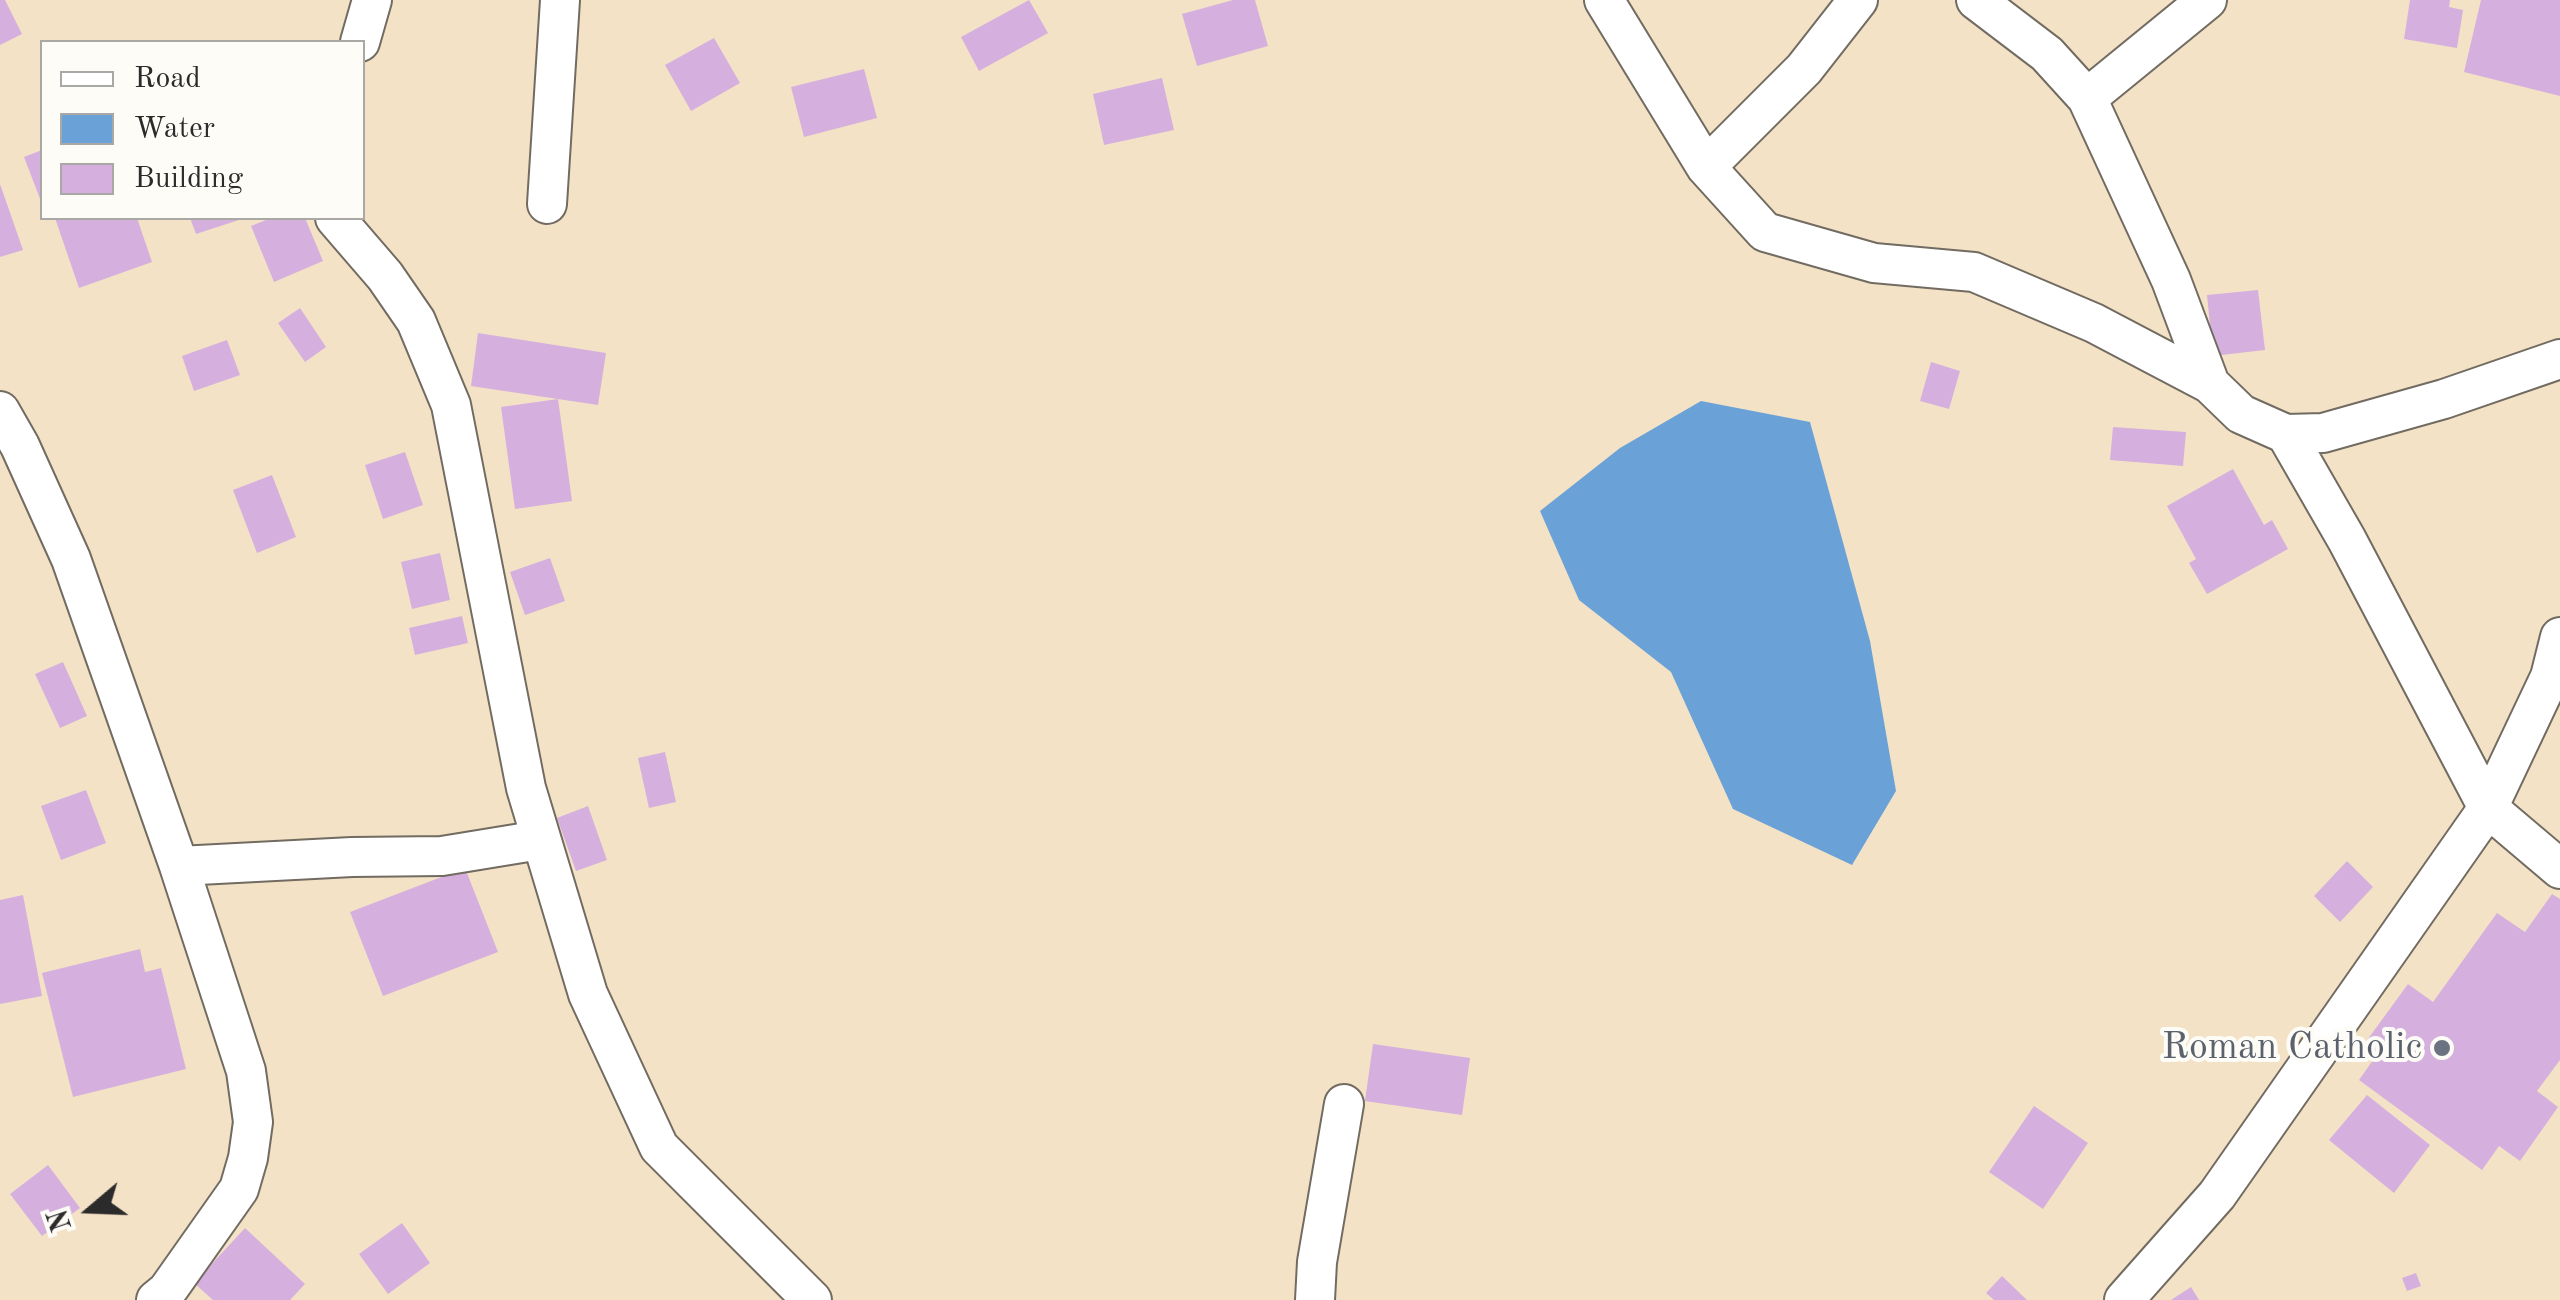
<!DOCTYPE html>
<style>
body{margin:0}
#map{position:relative;width:2560px;height:1300px;overflow:hidden;background:#f3e2c6;font-family:"Old Standard TT",serif}
canvas{display:block}
.legend{position:absolute;left:40px;top:40px;width:325px;height:180px;box-sizing:border-box;background:#fdfcf7;border:2px solid #a9a8a5;margin:0;padding:12px 18px;list-style:none;font-size:30px;color:#2b2b2b}
.legend li{display:flex;align-items:center;gap:20px;height:50px}
.legend b{width:50px;border:2px solid #a9a8a5}
.north{position:absolute;left:40px;top:1160px;width:100px;height:100px;-webkit-text-stroke:8px #fdfcf7;paint-order:stroke;rotate:251deg;font-size:28px;font-weight:700;line-height:40px;text-align:center;color:#2b2b2b}
.north::after{content:'';display:block;margin:auto;width:35px;height:45px;background:#2b2b2b;clip-path:polygon(50% 0,100% 100%,50% 72%,0 100%)}
</style>
<div id="map">
<canvas width="2560" height="1300"></canvas>
<ul class="legend">
<li><b style="height:12px;background:#fff"></b>Road</li>
<li><b style="height:28px;background:#6aa2d8"></b>Water</li>
<li><b style="height:28px;background:#d5b0de"></b>Building</li>
</ul>
<div class="north">N</div>
</div>
<script>
const c = document.querySelector('canvas').getContext('2d');
c.lineJoin = 'round';
function paint(path, color) { c.fillStyle = color; c.fill(path, 'evenodd'); }
const toPath = rows => new Path2D(rows.map(r => 'M' + r).join(''));
function stroke(path, color, width, dash) { c.strokeStyle = color; c.lineWidth = width; c.lineCap = dash ? 'butt' : 'round'; c.setLineDash(dash || []); c.stroke(path); }
function label(font, color, halo, rows, align = 'center') {
  c.font = font + ' "Old Standard TT",serif'; c.lineWidth = 8; c.setLineDash([]); c.textBaseline = 'middle'; c.strokeStyle = halo; c.fillStyle = color; for (const [text, x, y, turn = 0] of rows) {
    c.save(); c.translate(x, y); c.rotate((+turn || 0) * Math.PI / 180); c.textAlign = isNaN(turn) ? turn : align; if (halo) c.strokeText(text, 0, 0); c.fillText(text, 0, 0); c.restore();
  }
}
paint(toPath([
 [1701,401,1810,422,1870,641,1896,791,1852,865,1733,809,1671,672,1579,600,1540,511,1620,448]
]), '#6aa2d8');
paint(toPath([
 [0,0,5,0,22,34,0,45],
 [1029,0,1048,33,979,71,961,37],
 [1233,0,1255,0,1268,46,1197,66,1182,14],
 [2410,0,2450,0,2449,7,2463,10,2457,48,2404,39],
 [2481,0,2560,0,2560,96,2464,72],
 [714,38,740,83,691,111,665,65],
 [864,69,877,118,804,137,791,87],
 [1162,78,1174,130,1104,145,1093,94],
 [42,150,42,204,24,157],
 [0,184,23,250,0,257],
 [55,218,137,218,152,262,79,288],
 [190,218,245,218,196,234],
 [271,218,305,218,323,261,274,282,251,226],
 [2258,290,2265,350,2213,356,2207,295],
 [300,308,326,347,305,362,278,323],
 [478,333,606,353,598,405,471,386],
 [227,340,240,375,194,391,182,356],
 [1931,362,1960,371,1949,409,1920,401],
 [558,399,572,501,515,509,501,407],
 [2113,427,2186,432,2183,466,2110,460],
 [405,452,423,505,383,519,365,465],
 [2233,469,2264,525,2272,520,2288,549,2207,594,2189,563,2196,559,2167,506],
 [272,475,296,537,257,553,233,490],
 [440,553,450,600,412,609,401,562],
 [550,558,565,601,525,615,510,572],
 [462,616,468,643,415,655,409,628],
 [63,662,87,716,60,728,35,674],
 [665,752,676,802,649,808,638,758],
 [86,790,106,843,61,860,41,806],
 [588,806,607,860,576,871,557,818],
 [2347,861,2373,887,2340,922,2314,896],
 [465,868,498,952,383,996,350,912],
 [2552,894,2560,899,2560,1060,2537,1091,2558,1107,2520,1161,2499,1146,2482,1170,2359,1080,2378,1053,2365,1043,2408,984,2433,1002,2497,913,2525,932],
 [23,895,42,996,0,1004,0,900],
 [140,949,145,972,161,968,186,1069,73,1097,42,973],
 [1373,1044,1470,1058,1462,1115,1365,1101],
 [2367,1095,2430,1145,2394,1193,2329,1140],
 [2034,1106,2088,1143,2043,1209,1989,1172],
 [48,1165,80,1208,42,1236,10,1194],
 [402,1223,430,1263,388,1294,359,1254],
 [245,1228,305,1284,290,1300,213,1300,194,1283],
 [2416,1273,2421,1286,2407,1291,2402,1278],
 [2002,1276,2027,1300,1994,1300,1986,1293],
 [2191,1287,2199,1300,2171,1300]
]), '#d5b0de');
const minor = toPath([
 [1604,0,1706,167,1765,232,1874,263,1974,272,2094,323,2210,384,2241,414,2286,434,2323,433,2444,399,2560,359],
 [1976,0,2047,54,2087,98,2171,280,2210,384],
 [360,42,372,0],
 [2087,98,2207,0],
 [1706,167,1804,69,1858,0],
 [547,204,560,0],
 [335,218,385,276,416,321,451,405,526,788,588,994,659,1147,812,1300],
 [0,411,20,446,71,559,179,866,246,1071,253,1122,248,1158,239,1189,167,1291,156,1300],
 [2286,434,2347,540,2488,808,2560,869],
 [179,866,352,857,442,856,540,840],
 [1315,1300,1317,1262,1344,1104],
 [2124,1300,2217,1195,2488,808,2550,677,2560,637]
]);
stroke(minor, '#716b61', 42);
stroke(minor, '#fff', 38);
for (const [x, y, r, color] of [
 [2442,1048,10,"#6b7280"]
]) { const dot = new Path2D(); dot.arc(x, y, r, 0, 2 * Math.PI); c.fillStyle = color; c.fill(dot); stroke(dot, '#fdfcf7', 4); }
label('38px', '#5b616d', '#fdfcf7', [
 ["Roman Catholic",2422,1048]
], 'right');
</script>
